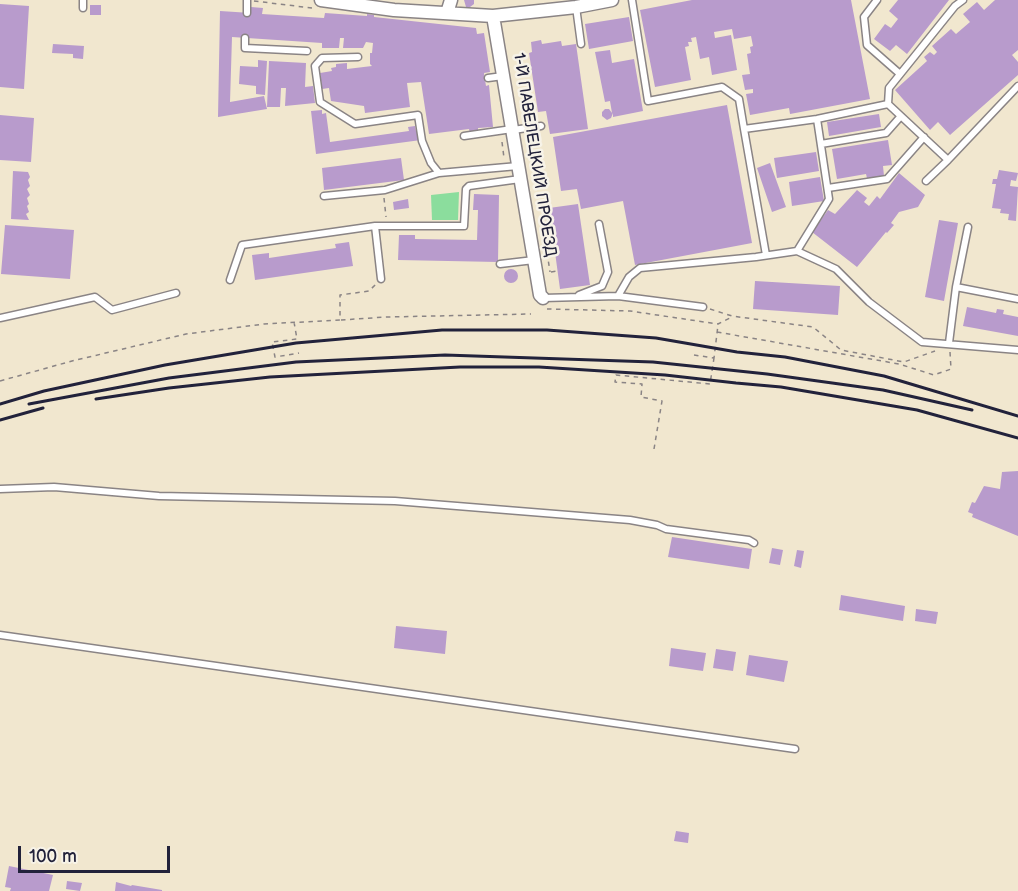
<!DOCTYPE html>
<meta charset="utf-8">
<style>
body{margin:0}
#map{position:relative;width:1018px;height:891px;overflow:hidden;background:#f1e7cf;font-family:"Balsamiq Sans",sans-serif}
canvas{display:block}
.scale{position:absolute;left:18px;top:846px;width:152px;height:27px;box-sizing:border-box;border:3px solid #22223b;border-top:0;padding-left:8px;font-size:18px;line-height:21px;white-space:nowrap;color:#22223b;-webkit-text-stroke:4px #f7f3e8;paint-order:stroke}
</style>
<div id="map">
<canvas width="1018" height="891"></canvas>
<div class="scale">100 m</div>
</div>
<script>
const c = document.querySelector('canvas').getContext('2d');
c.lineJoin = 'round';
function paint(path, color) { c.fillStyle = color; c.fill(path, 'evenodd'); }
const toPath = rows => new Path2D(rows.map(r => 'M' + r).join(''));
function stroke(path, color, width, dash) { c.strokeStyle = color; c.lineWidth = width; c.lineCap = dash ? 'butt' : 'round'; c.setLineDash(dash || []); c.stroke(path); }
function label(font, color, halo, rows, align = 'center') {
  c.font = font + ' "Balsamiq Sans",sans-serif'; c.lineWidth = 5; c.setLineDash([]); c.textBaseline = 'middle'; c.strokeStyle = halo; c.fillStyle = color; for (const [text, x, y, turn = 0] of rows) {
    c.save(); c.translate(x, y); c.rotate((+turn || 0) * Math.PI / 180); c.textAlign = isNaN(turn) ? turn : align; if (halo) c.strokeText(text, 0, 0); c.fillText(text, 0, 0); c.restore();
  }
}
paint(toPath([
 [459,192,458,220,432,220,431,195]
]), '#8bdd9d');
paint(toPath([
 [464,0,474,0,474,4,470,7,466,7],
 [692,0,851,0,870,99,790,114,789,108,750,115,746,94,753,93,753,89,745,90,742,75,750,74,747,54,751,53,750,47,753,46,751,36,734,39,732,29,714,32,715,38,731,35,737,70,712,75,709,57,700,59,696,37,691,38,692,42,688,42,689,46,685,47,691,80,655,87,640,10],
 [898,0,949,0,907,54,896,45,890,51,874,39,885,24,891,28,898,19,889,11],
 [995,0,1018,0,1018,50,1012,55,1018,62,1018,75,950,135,938,122,930,130,895,90,927,61,924,57,930,52,934,55,937,52,932,46,951,29,956,34,970,22,963,14,977,2,984,10],
 [0,4,29,6,24,89,0,87],
 [90,5,101,5,101,15,90,15],
 [251,7,263,8,262,14,324,18,325,13,367,16,367,14,374,15,374,17,476,28,477,34,484,33,490,72,484,73,486,86,489,85,493,127,478,128,478,133,470,134,469,129,429,134,421,82,407,83,410,107,365,113,364,106,331,101,329,88,322,89,320,73,332,71,331,68,336,67,336,64,347,63,347,69,372,66,370,64,370,53,372,53,373,43,366,42,363,48,343,48,344,38,340,38,339,48,322,48,322,43,232,37,230,102,264,96,267,109,218,117,220,11,251,13],
 [629,17,633,41,589,49,585,24],
 [541,40,542,44,561,41,562,46,576,44,588,129,550,134,546,111,538,112,529,53,532,52,531,42],
 [53,44,84,46,83,59,73,58,73,54,52,53],
 [610,50,612,63,634,59,643,111,613,117,613,113,611,118,607,120,602,116,602,112,605,109,609,109,612,113,610,101,605,102,595,52],
 [258,60,267,61,265,95,256,94,256,86,239,84,240,66,258,67],
 [269,61,306,63,305,87,313,86,315,103,285,106,286,88,281,88,280,107,267,107],
 [727,105,752,243,635,265,623,201,581,209,577,189,561,191,553,137],
 [322,110,322,114,326,113,330,142,409,131,408,127,415,126,416,131,420,130,421,140,316,154,311,111],
 [879,114,881,127,829,136,827,122],
 [0,115,34,118,31,162,0,160],
 [888,140,892,165,883,166,884,176,867,178,866,174,837,179,832,149],
 [816,152,819,171,777,178,774,158],
 [401,158,404,180,324,190,322,168],
 [770,163,786,207,772,212,757,168],
 [999,170,1018,173,1016,181,1011,180,1010,186,1018,187,1016,221,1008,220,1009,214,1000,213,1001,209,992,208,996,184,992,184,993,179,997,179],
 [13,171,28,172,30,177,28,180,30,186,27,189,30,195,27,198,29,204,27,206,29,212,26,214,29,220,11,219],
 [899,173,925,195,918,207,899,212,891,223,894,225,887,233,886,232,857,267,812,232,828,210,835,214,857,190,867,198,864,202,869,206,877,196,880,199],
 [820,177,824,201,792,206,789,182],
 [474,194,499,195,498,262,398,260,399,235,415,235,415,239,477,240,478,210,473,210],
 [408,199,409,208,394,210,393,202],
 [578,204,590,285,560,289,549,208],
 [939,220,958,223,944,301,925,297],
 [5,225,74,230,70,279,1,274],
 [349,242,353,266,255,280,252,255,269,253,269,258,336,248,335,244],
 '504 276a7 7 0 1 1 14 0a7 7 0 1 1-14 0Z',
 [755,281,840,286,838,315,753,309],
 [967,307,996,313,997,309,1004,310,1003,314,1018,317,1018,336,963,326],
 [1018,471,1018,536,972,517,973,514,968,512,972,502,975,503,984,486,1000,489,1002,472],
 [672,537,752,549,749,569,668,557],
 [772,548,783,550,780,565,769,563],
 [797,550,804,551,801,568,794,566],
 [841,595,905,606,903,621,839,610],
 [916,609,938,612,936,624,915,621],
 [396,626,447,631,445,654,394,648],
 [671,648,706,653,703,671,669,666],
 [716,649,736,652,733,671,713,668],
 [749,655,788,661,784,682,746,675],
 [676,831,689,833,688,843,674,841],
 [9,866,53,875,49,891,10,891,11,888,5,887],
 [67,881,82,883,80,891,66,889],
 [116,882,131,886,132,885,162,890,162,891,115,891]
]), '#b89bcc');
const service = toPath([
 [632,0,648,101,722,87,739,99,744,129],
 [877,0,864,17,867,45,900,74],
 [963,0,955,6,889,88,888,104,948,160,1018,86],
 [576,7,581,44],
 [83,8,83,0],
 [247,13,247,0],
 [245,38,245,48,307,51],
 [358,57,322,58,315,66,320,102,355,124,418,115,422,141,431,163,439,173,518,166],
 [488,78,503,76],
 [513,130,541,126],
 [464,136,512,129],
 [821,144,886,133,901,116],
 [926,181,948,160],
 [828,188,887,179,924,137],
 [324,196,385,190,439,173],
 [797,251,829,199,817,119],
 [766,255,744,129,817,119,888,104],
 [500,264,534,260],
 [381,279,375,226,464,226,466,189,469,186,520,179],
 [230,280,242,245,375,226],
 [956,287,1018,299],
 [579,295,602,286,608,272,599,224],
 [618,296,629,277,640,268,756,257,797,251,836,269,869,302,922,342,1018,350],
 [543,298,618,296,703,307],
 [0,318,95,297,112,310,176,293],
 [949,343,956,287,968,227],
 [0,489,54,487,159,496,395,501,630,520,657,525,666,529,749,540,754,543],
 [0,635,795,749]
]);
const minor = toPath([
 [321,0,394,10,493,16,576,7,612,0],
 [447,13,451,0],
 [493,16,540,295,543,298]
]);
stroke(service, '#8a8485', 9);
stroke(minor, '#8a8485', 15);
stroke(toPath([
 [254,1,312,8],
 [502,142,504,158],
 [384,198,386,217],
 [540,219,542,219,550,272],
 [551,272,558,271],
 [547,309,630,311,718,324,732,317],
 [710,309,732,316,813,327,841,350,904,362,935,351],
 [341,320,386,317,531,314],
 [294,322,297,339,272,342,275,357,299,353],
 [717,332,899,364,934,375,951,369,950,352],
 [694,355,714,358,718,325],
 [0,381,72,361,186,334,264,324,340,320,340,295,369,291,376,284],
 [654,449,662,401,641,397,642,384,615,382,616,375,710,384,714,358]
]), '#8a8485', 1.5, [4.5, 4.5]);
stroke(service, '#fff', 6);
stroke(minor, '#fff', 12);
stroke(toPath([
 [96,399,169,388,270,377,460,367,539,367,665,375,736,383,781,387,917,410,1018,438],
 [0,404,44,391,165,365,296,343,442,330,547,330,656,338,737,352,785,357,884,376,1018,416],
 [29,404,169,378,296,362,445,355,653,362,767,374,883,390,972,410],
 [0,420,43,408]
]), '#22223b', 3);
label('16px', '#22223b', '#f7f3e8', [
 ["1-Й ПАВЕЛЕЦКИЙ ПРОЕЗД",534,155,81]
]);
</script>
